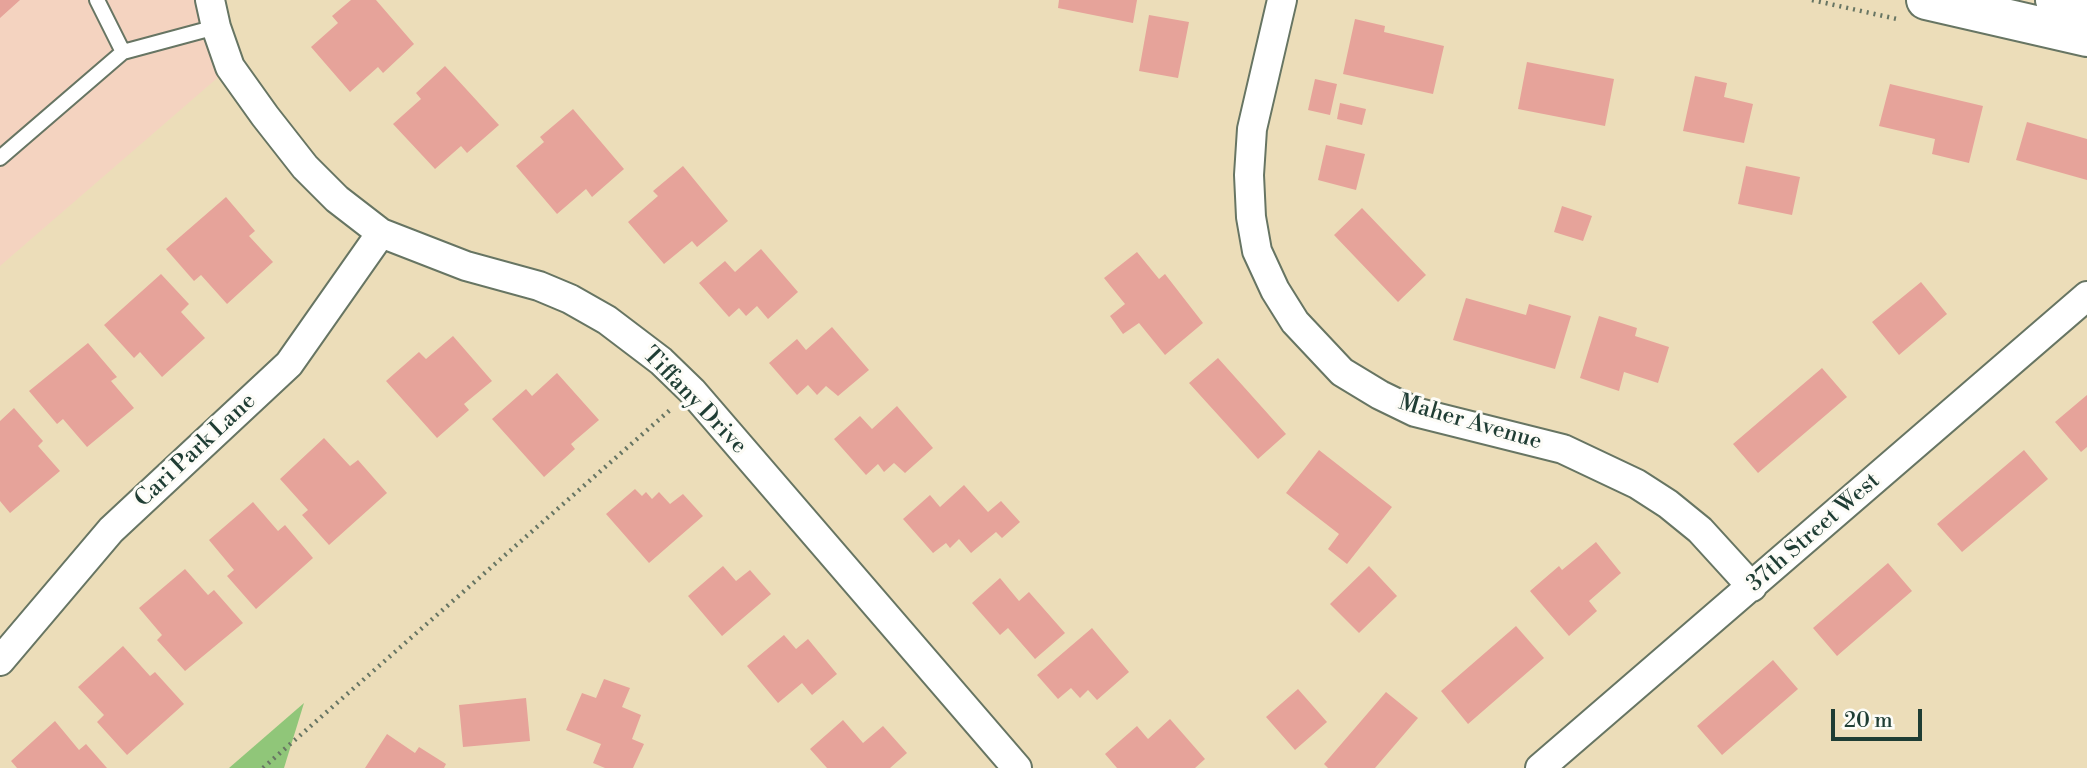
<!DOCTYPE html>
<style>
body{margin:0}
#map{position:relative;width:2087px;height:768px;overflow:hidden;background:#ecddb9;font-family:"Libre Bodoni",serif}
canvas{display:block}
.scale{position:absolute;left:1831px;top:709px;width:91px;height:32px;box-sizing:border-box;border:4px solid #1f3d34;border-top:0;padding-left:9px;font-size:21px;line-height:24px;white-space:nowrap;color:#1f3d34;-webkit-text-stroke:5px #fdfcf7;paint-order:stroke}
</style>
<div id="map">
<canvas width="2087" height="768"></canvas>
<div class="scale">20 m</div>
</div>
<script>
const c = document.querySelector('canvas').getContext('2d');
c.lineJoin = 'round';
function paint(path, color) { c.fillStyle = color; c.fill(path, 'evenodd'); }
const toPath = rows => new Path2D(rows.map(r => 'M' + r).join(''));
function stroke(path, color, width, dash) { c.strokeStyle = color; c.lineWidth = width; c.lineCap = dash ? 'butt' : 'round'; c.setLineDash(dash || []); c.stroke(path); }
function label(font, color, halo, rows, align = 'center') {
  c.font = font + ' "Libre Bodoni",serif'; c.lineWidth = 6; c.setLineDash([]); c.textBaseline = 'middle'; c.strokeStyle = halo; c.fillStyle = color; for (const [text, x, y, turn = 0] of rows) {
    c.save(); c.translate(x, y); c.rotate((+turn || 0) * Math.PI / 180); c.textAlign = isNaN(turn) ? turn : align; if (halo) c.strokeText(text, 0, 0); c.fillText(text, 0, 0); c.restore();
  }
}
paint(toPath([
 [0,0,210,0,230,67,0,266]
]), '#f4d3c0');
paint(toPath([
 [304,703,284,768,229,768]
]), '#90c679');
paint(toPath([
 [0,0,20,0,0,18],
 [351,0,376,0,414,44,383,73,378,67,350,92,311,47,338,23,332,16],
 [1059,0,1137,0,1133,23,1058,8],
 [1149,15,1189,22,1178,78,1139,71],
 [1355,19,1385,26,1384,32,1444,46,1433,94,1343,74],
 [1527,62,1614,79,1605,126,1518,109],
 [445,66,499,125,467,153,461,146,435,169,393,124,421,99,416,93],
 [1695,76,1727,83,1724,97,1753,104,1744,143,1683,131],
 [1315,79,1337,84,1330,115,1308,110],
 [1890,84,1983,106,1969,163,1932,154,1935,139,1879,126],
 [1340,103,1366,109,1362,125,1337,119],
 [573,109,624,169,592,197,586,189,557,214,516,166,544,142,540,137],
 [2027,122,2087,139,2087,180,2016,160],
 [1326,145,1365,154,1356,190,1318,180],
 [683,166,728,221,697,247,692,241,664,264,628,222,658,196,653,191],
 [1746,166,1800,177,1792,215,1738,204],
 [226,197,255,231,249,236,273,262,227,304,201,275,194,281,166,249],
 [1562,206,1592,216,1583,241,1554,232],
 [1362,208,1426,275,1398,302,1334,235],
 [761,249,798,292,768,319,757,306,746,316,739,308,729,317,699,283,725,261,735,272],
 [1137,252,1159,279,1165,274,1203,323,1165,355,1139,323,1123,334,1110,316,1125,304,1104,278],
 [161,274,189,304,181,312,205,338,162,377,140,352,134,358,104,325],
 [1921,282,1947,314,1899,355,1872,322],
 [1466,298,1526,315,1529,304,1571,316,1555,369,1453,340],
 [1599,316,1637,328,1635,336,1669,347,1658,383,1624,372,1619,391,1580,378],
 [832,327,869,370,838,396,826,386,817,395,808,385,797,395,769,363,797,339,806,350],
 [453,336,492,381,464,404,469,410,437,438,386,381,419,352,426,359],
 [88,343,117,377,111,381,134,408,87,447,63,419,57,424,29,391],
 [1218,358,1286,434,1258,459,1189,383],
 [1822,368,1847,397,1758,473,1733,444],
 [557,373,599,420,571,444,575,449,544,477,492,419,526,389,532,396],
 [2087,395,2087,447,2081,452,2055,422],
 [897,406,933,448,905,473,894,463,884,472,878,464,866,475,834,439,860,416,872,429],
 [14,408,43,441,38,446,60,471,10,513,0,501,0,421],
 [324,438,350,466,358,460,387,493,329,545,302,515,308,510,280,479],
 [1319,450,1392,507,1347,564,1328,549,1339,534,1286,493],
 [2024,450,2048,479,1962,552,1937,524],
 [964,485,988,512,1001,501,1020,522,1002,538,996,532,971,553,959,539,950,548,946,543,933,553,903,519,930,495,940,507],
 [635,489,642,496,646,492,652,499,659,492,670,504,683,494,703,516,649,563,606,514],
 [253,502,278,531,285,525,313,558,256,609,227,576,234,570,209,540],
 [1596,542,1621,573,1589,601,1597,611,1569,636,1530,591,1559,566,1562,570],
 [1888,563,1912,591,1837,656,1813,628],
 [723,566,736,581,750,570,771,594,722,636,688,596],
 [1369,566,1397,596,1359,633,1330,604],
 [185,569,208,595,214,590,243,623,185,671,157,640,162,635,139,608],
 [1000,578,1019,601,1029,592,1065,633,1035,659,1008,628,1000,635,972,603],
 [1516,626,1544,658,1468,724,1441,691],
 [1092,628,1129,672,1097,700,1088,690,1080,698,1071,688,1058,699,1037,675],
 [784,635,796,649,808,639,837,674,812,695,802,683,778,703,747,666],
 [123,646,150,676,155,672,184,704,127,755,97,722,104,715,78,687],
 [1773,660,1798,689,1722,755,1697,726],
 [604,679,630,688,622,707,641,715,632,739,644,744,633,768,605,768,593,763,601,744,566,730,582,693,596,698],
 [1298,689,1327,722,1295,750,1266,717],
 [1386,692,1418,718,1375,768,1328,768,1324,764],
 [526,698,530,741,463,747,459,705],
 [1170,719,1205,759,1195,768,1117,768,1105,754,1137,726,1148,739],
 [843,720,863,743,883,726,907,753,890,768,827,768,810,749],
 [55,721,79,750,86,744,107,768,17,768,11,761],
 [387,734,415,753,419,747,446,764,444,768,365,768]
]), '#e6a39a');
const lane = toPath([
 [97,0,123,52,216,27],
 [0,158,123,52]
]);
const street = toPath([
 [210,0,216,27,230,67,265,116,305,167,337,199,381,233,466,266,539,286,570,299,607,320,661,361,692,391,1017,768],
 [1282,0,1252,129,1249,175,1251,217,1257,251,1275,290,1295,322,1342,372,1380,395,1415,412,1563,449,1637,484,1668,504,1700,530,1752,587],
 [0,661,111,530,289,364,381,233],
 [1540,768,2087,296]
]);
const primary = toPath([
 [1926,0,2087,37],
 [2055,0,2087,7]
]);
stroke(lane, '#677563', 18);
stroke(street, '#677563', 32);
stroke(primary, '#677563', 42);
stroke(toPath([
 [1812,0,1897,19],
 [263,768,670,410]
]), '#677563', 4.5, [2, 5]);
stroke(lane, '#fff', 14);
stroke(street, '#fff', 28);
stroke(primary, '#fff', 38);
label('23px', '#1f3d34', '#fdfcf7', [
 ["Tiffany Drive",694,401,46],
 ["Maher Avenue",1470,423,16],
 ["Cari Park Lane",196,451,-43],
 ["37th Street West",1814,533,-41]
]);
</script>
